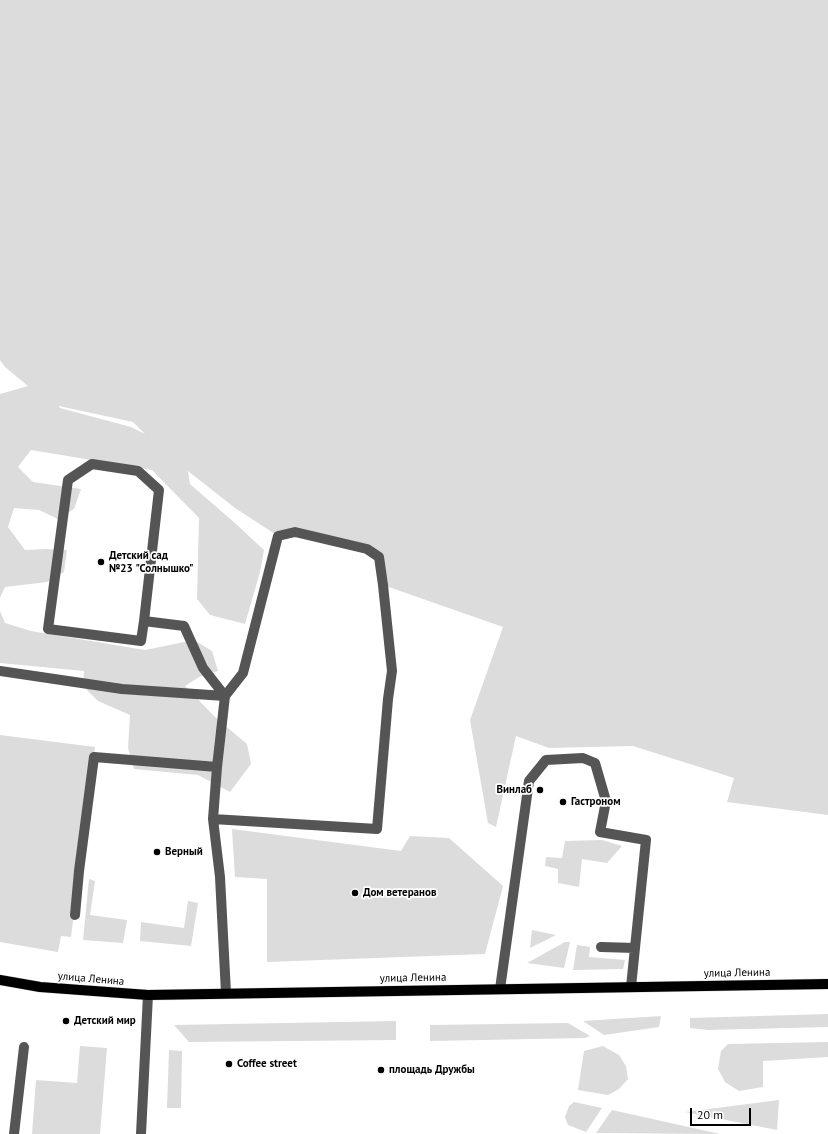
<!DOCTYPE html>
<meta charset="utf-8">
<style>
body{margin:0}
#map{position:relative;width:828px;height:1134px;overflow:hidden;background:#fff;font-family:"PT Sans",sans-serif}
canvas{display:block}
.scale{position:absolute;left:690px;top:1108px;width:61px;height:18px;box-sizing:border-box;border:2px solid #000;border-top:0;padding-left:5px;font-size:12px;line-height:14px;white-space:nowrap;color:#000;-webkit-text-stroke:3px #fff;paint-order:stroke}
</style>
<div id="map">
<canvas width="828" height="1134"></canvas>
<div class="scale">20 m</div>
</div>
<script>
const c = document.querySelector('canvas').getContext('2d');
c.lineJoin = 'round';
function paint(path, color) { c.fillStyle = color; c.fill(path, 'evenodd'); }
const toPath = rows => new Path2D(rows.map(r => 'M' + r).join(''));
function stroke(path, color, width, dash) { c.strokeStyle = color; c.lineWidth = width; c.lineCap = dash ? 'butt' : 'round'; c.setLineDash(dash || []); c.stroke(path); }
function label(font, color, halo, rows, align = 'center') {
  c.font = font + ' "PT Sans",sans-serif'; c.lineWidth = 3.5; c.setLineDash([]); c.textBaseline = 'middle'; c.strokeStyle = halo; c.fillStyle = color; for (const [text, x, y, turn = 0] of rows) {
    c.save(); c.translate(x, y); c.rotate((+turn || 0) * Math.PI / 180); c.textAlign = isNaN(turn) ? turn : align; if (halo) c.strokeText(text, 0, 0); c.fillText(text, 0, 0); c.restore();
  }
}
paint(toPath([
 [0,0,828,0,828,815,727,802,734,778,633,746,549,748,516,736,496,827,488,823,470,720,503,627,383,585,379,557,295,532,278,536,235,508,188,471,190,484,236,524,264,550,260,572,245,624,210,615,197,599,199,518,152,470,31,450,18,467,33,482,81,489,74,509,58,519,39,510,14,508,8,527,25,550,46,549,67,550,64,572,47,582,5,587,0,598,0,394,28,386,5,367,0,360],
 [59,406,133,422,145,434,131,427,60,408],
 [0,611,5,623,31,631,145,650,194,640,212,651,218,671,199,677,185,686,216,718,247,744,251,764,230,792,198,775,134,769,128,748,130,715,98,701,83,686,84,671,0,663],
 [0,735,95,747,71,937,61,936,58,952,0,942],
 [232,829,401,851,410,836,449,838,503,886,485,954,267,962,267,879,235,877],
 [602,840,622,846,607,863,582,859,579,887,558,883,558,869,545,866,546,857,562,858,565,841],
 [89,879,95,881,90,915,127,920,123,943,83,940],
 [188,901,198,903,191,946,140,941,141,922,184,928],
 [532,930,556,935,530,948],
 [565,942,570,942,564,968,527,963],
 [577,945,590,947,589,957,625,960,623,969,573,970],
 [828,1014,828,1027,708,1030,690,1028,690,1018],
 [661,1016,659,1027,604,1035,583,1021],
 [396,1021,396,1040,189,1042,174,1025],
 [568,1023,590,1036,585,1038,430,1041,430,1025],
 [828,1042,828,1057,763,1061,763,1087,739,1091,725,1082,718,1069,721,1051,728,1044],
 [80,1046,107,1048,100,1134,32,1134,36,1080,77,1083],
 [603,1046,619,1055,626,1066,628,1079,619,1089,608,1095,578,1090,584,1051],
 [169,1050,182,1051,181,1108,167,1108],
 [779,1100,777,1130,685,1112],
 [574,1102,602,1108,586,1132,568,1125,565,1117,569,1106],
 [612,1110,720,1134,596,1133]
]), '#dcdcdc');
const major = toPath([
 [0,980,40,987,148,995,828,984]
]);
stroke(major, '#dbdbdb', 11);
stroke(toPath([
 [144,621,141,641,48,629,68,480,92,464,138,471,159,490,144,621,184,626,203,668,225,696,243,673,278,536,295,532,367,549,379,557,383,585,392,671,388,699,377,829,213,819],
 [0,671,122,689,225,696,217,767,213,819,220,877,226,993],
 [75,915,79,871,94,757,217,767],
 [601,947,635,948],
 [500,989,529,781,546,760,583,758,595,763,606,801,600,832,646,840,631,987],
 [14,1134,24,1047],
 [141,1134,148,995]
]), '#555', 10);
stroke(major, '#000', 10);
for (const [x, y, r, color] of [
 [101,562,4,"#000"],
 [540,790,4,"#000"],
 [563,802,4,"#000"],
 [157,852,4,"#000"],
 [355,893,4,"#000"],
 [66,1021,4,"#000"],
 [229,1064,4,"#000"],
 [381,1070,4,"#000"]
]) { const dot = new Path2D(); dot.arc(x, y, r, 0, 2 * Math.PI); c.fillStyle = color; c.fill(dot); stroke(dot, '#fff', 1.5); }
label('bold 11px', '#000', '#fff', [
 ["Детский сад",109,556],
 ["№23 \"Солнышко\"",109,569],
 ["Винлаб",532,790,"right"],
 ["Гастроном",571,802],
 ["Верный",165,852],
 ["Дом ветеранов",363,893],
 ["Детский мир",74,1021],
 ["Coffee street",237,1064],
 ["площадь Дружбы",389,1070]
], 'left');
label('11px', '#000', '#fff', [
 ["улица Ленина",737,973,-1],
 ["улица Ленина",413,978,-1],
 ["улица Ленина",91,979,5]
]);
</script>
